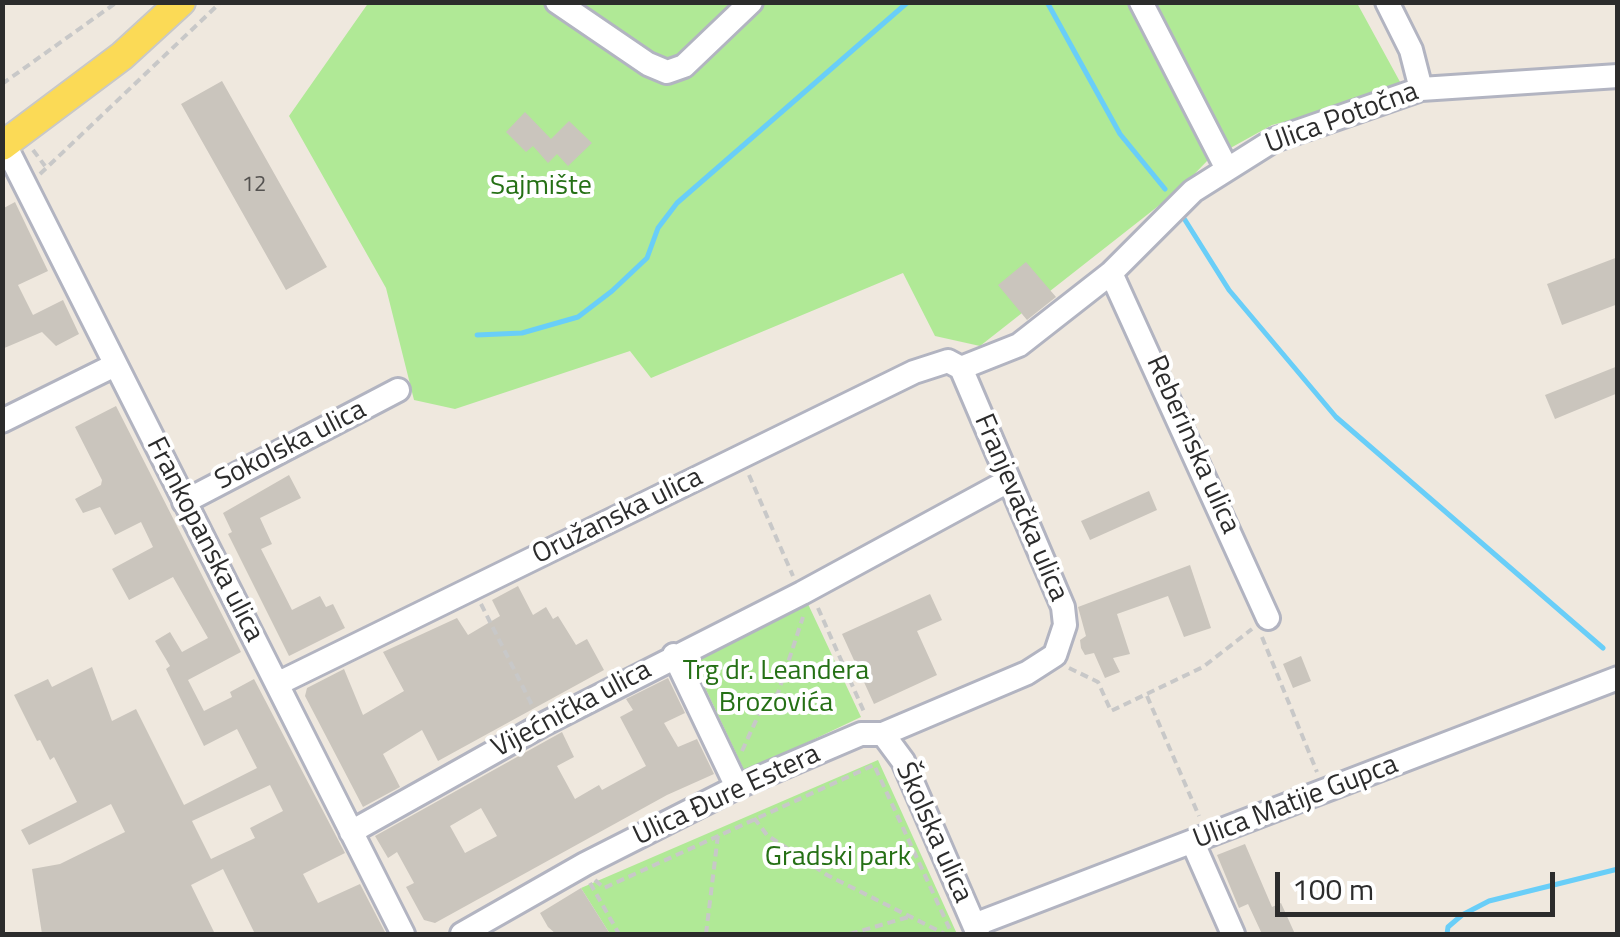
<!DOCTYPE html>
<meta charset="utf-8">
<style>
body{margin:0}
#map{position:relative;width:1620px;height:937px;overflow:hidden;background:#efe8de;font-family:"Titillium Web",sans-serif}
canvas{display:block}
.frame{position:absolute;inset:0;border:5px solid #2c2c2c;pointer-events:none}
.scale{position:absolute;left:1275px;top:872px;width:280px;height:45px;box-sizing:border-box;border:5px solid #2c2c2c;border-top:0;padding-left:12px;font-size:30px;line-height:35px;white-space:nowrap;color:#2c2c2c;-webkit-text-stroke:8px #fff;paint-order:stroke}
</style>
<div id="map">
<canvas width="1620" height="937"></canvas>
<div class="frame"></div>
<div class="scale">100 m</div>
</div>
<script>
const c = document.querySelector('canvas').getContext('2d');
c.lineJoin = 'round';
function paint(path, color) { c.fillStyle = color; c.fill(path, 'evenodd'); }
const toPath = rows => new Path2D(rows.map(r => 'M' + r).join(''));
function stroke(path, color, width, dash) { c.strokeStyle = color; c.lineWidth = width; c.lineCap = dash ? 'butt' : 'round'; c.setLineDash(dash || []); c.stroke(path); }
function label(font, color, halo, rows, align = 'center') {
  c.font = font + ' "Titillium Web",sans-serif'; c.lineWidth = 8; c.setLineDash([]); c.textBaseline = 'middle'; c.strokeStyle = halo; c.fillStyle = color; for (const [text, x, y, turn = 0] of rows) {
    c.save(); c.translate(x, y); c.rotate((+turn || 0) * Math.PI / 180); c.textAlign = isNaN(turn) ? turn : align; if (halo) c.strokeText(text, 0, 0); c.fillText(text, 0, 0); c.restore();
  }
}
paint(toPath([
 [369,2,1357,3,1405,91,1272,125,1207,161,1180,189,980,346,935,336,903,273,651,378,630,351,455,409,414,400,386,288,289,116],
 [808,604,861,717,745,772,691,658],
 [878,760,957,934,610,934,581,888]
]), '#b0e996');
stroke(toPath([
 [1047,2,1120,134,1165,189],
 [1185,220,1229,290,1336,417,1603,648],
 [477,335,522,333,578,317,612,291,647,258,658,228,677,203,908,2],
 [1447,934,1448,927,1462,915,1489,901,1618,869]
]), '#69cef8', 5);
paint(toPath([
 [222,81,327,267,286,290,181,104],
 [525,112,551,139,569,121,592,143,568,166,557,154,548,163,533,146,526,152,506,132],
 [15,202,48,271,18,285,33,315,63,300,79,334,56,346,42,332,2,349,2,209],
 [1618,257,1618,304,1562,325,1547,284],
 [1026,262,1056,297,1027,320,998,285],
 [1618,366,1618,393,1555,419,1545,395],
 [116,406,241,652,188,680,204,711,232,697,230,692,254,679,345,853,303,874,318,903,360,884,386,934,255,934,223,869,191,885,215,934,42,934,32,869,60,864,125,832,111,804,29,845,21,830,77,802,54,757,50,760,40,740,37,741,14,695,48,679,52,687,92,667,112,721,136,709,184,805,257,768,237,729,204,746,166,669,170,666,155,641,170,632,182,652,208,638,173,577,129,600,112,569,153,547,141,522,115,535,100,507,83,513,75,499,101,485,102,480,75,427],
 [270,785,283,811,250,828,255,838,211,859,192,821],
 [289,475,301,498,260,518,272,544,261,549,292,610,320,596,326,607,333,604,345,628,289,656,228,534,232,532,223,513],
 [1149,491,1157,510,1090,540,1081,521],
 [1190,565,1211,628,1184,637,1168,596,1117,614,1130,654,1113,658,1120,672,1105,678,1094,653,1085,655,1081,648,1080,640,1086,636,1078,607],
 [518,586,533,615,546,607,553,619,558,616,576,645,587,639,604,670,438,761,422,730,383,754,400,787,363,807,305,696,307,688,344,669,363,715,404,691,383,652,457,618,468,635,500,616,492,600],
 [930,594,942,620,917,631,937,675,874,704,842,634],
 [1301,656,1311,681,1293,688,1283,664],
 [668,678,685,713,664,723,678,747,697,739,714,774,667,795,435,923,424,920,406,887,414,883,397,852,388,858,375,836,562,732,574,757,557,766,575,799,599,785,602,790,646,766,620,717,633,710,626,699],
 [481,808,497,836,465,853,450,826],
 [1245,844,1272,907,1281,903,1295,934,1262,934,1248,904,1239,908,1217,855],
 [581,888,610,934,556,934,548,927,540,913]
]), '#cac5bd');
const minor = toPath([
 [557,2,648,64,667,72,684,66,751,2],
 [1141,2,1226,167],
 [1387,2,1411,50,1421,89],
 [5,145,403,934],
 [1111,273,1268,618],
 [961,368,1019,345,1111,273,1193,191,1274,140,1421,89,1618,76],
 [2,421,115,365],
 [184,502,398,390],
 [674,655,737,787],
 [277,684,914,372,948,361,961,368],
 [883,734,903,761,978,934],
 [351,832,542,725,802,593,1008,481],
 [1193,843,1233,934],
 [974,925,1618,678],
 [462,934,585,864,737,787,861,734,883,734,1027,673,1055,655,1065,625,1063,607,961,368]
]);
const major = toPath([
 [2,146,122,56,181,2]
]);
stroke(minor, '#b2b4c1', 28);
stroke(major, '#c8c8c8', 32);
stroke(toPath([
 [2,84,117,2],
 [33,150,45,166],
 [40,174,221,2],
 [749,475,793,576],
 [481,604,533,707],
 [818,608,865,714],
 [1262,637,1317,772],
 [1069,668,1098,682,1111,711,1203,667,1252,629],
 [1147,696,1199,816],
 [742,751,763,705,778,693,803,617],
 [754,818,767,835,827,875,945,934],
 [595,880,604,888,874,765,952,934],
 [590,883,619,934],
 [706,934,718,835],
 [850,934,912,916]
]), '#c8c8c8', 4, [8, 5]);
stroke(minor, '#fff', 22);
stroke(major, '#fbda56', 28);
label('22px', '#545250', null, [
 ["12",254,186]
]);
label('28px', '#2c2c2c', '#fff', [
 ["Ulica Potočna",1342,119,-20],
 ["Reberinska ulica",1192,445,66],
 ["Sokolska ulica",291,446,-27],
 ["Franjevačka ulica",1020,508,67],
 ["Oružanska ulica",618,517,-26],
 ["Frankopanska ulica",204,540,63],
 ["Vijećnička ulica",572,710,-28],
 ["Ulica Đure Estera",727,796,-25],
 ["Ulica Matije Gupca",1296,803,-21],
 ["Školska ulica",933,833,66]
]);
label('28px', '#257015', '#fff', [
 ["Sajmište",541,187],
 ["Trg dr. Leandera",776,672],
 ["Brozovića",776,704],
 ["Gradski park",838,858]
]);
</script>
